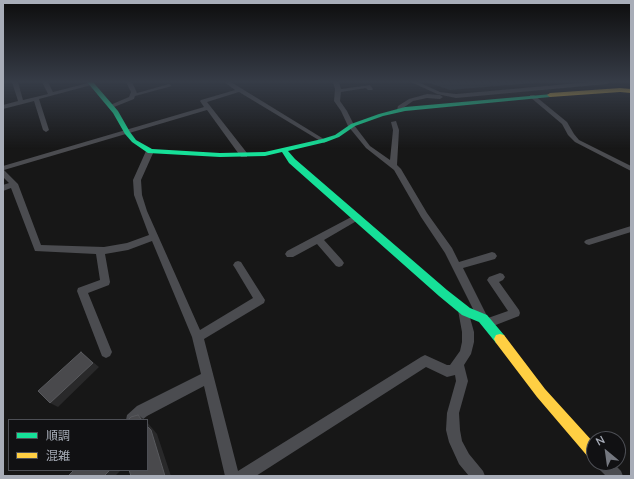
<!DOCTYPE html>
<meta charset="utf-8">
<style>
body{margin:0}
#map{position:relative;width:634px;height:479px;overflow:hidden;background:#171717;font-family:"Nunito Sans","Noto Sans JP",sans-serif}
canvas{display:block}
.frame{position:absolute;inset:0;border:4px solid #a8adb8;pointer-events:none}
.legend{position:absolute;left:8px;top:419px;width:140px;height:52px;box-sizing:border-box;background:#111113;border:1px solid #4d4f55;margin:0;padding:5px 7px;list-style:none;font-size:12px;color:#a8adb8}
.legend li{display:flex;align-items:center;gap:8px;height:20px}
.legend b{width:20px;border:1px solid #4d4f55}
.north{position:absolute;left:586px;top:431px;width:40px;height:40px;box-sizing:border-box;background:#111113;border:1px solid #4d4f55;border-radius:50%;rotate:331deg;font-size:11px;font-weight:700;line-height:16px;text-align:center;color:#a8adb8}
.north::after{content:'';display:block;margin:auto;width:14px;height:18px;background:#757880;clip-path:polygon(50% 0,100% 100%,50% 72%,0 100%)}
</style>
<div id="map">
<canvas width="634" height="479"></canvas>
<div class="frame"></div>
<ul class="legend">
<li><b style="height:5px;background:#16e098"></b>順調</li>
<li><b style="height:5px;background:#ffcf43"></b>混雑</li>
</ul>
<div class="north">N</div>
</div>
<script>
const c = document.querySelector('canvas').getContext('2d');
c.lineJoin = 'round';
function paint(path, color) { c.fillStyle = color; c.fill(path, 'evenodd'); }
const toPath = rows => new Path2D(rows.map(r => 'M' + r).join(''));
function stroke(path, color, width, dash) { c.strokeStyle = color; c.lineWidth = width; c.lineCap = dash ? 'butt' : 'round'; c.setLineDash(dash || []); c.stroke(path); }
paint(toPath([
 [426,82,545,82,450,90]
]), '#2a3239');
paint(toPath([
 [12,82,18,82,23,100,48,94,42,82,48,82,53,92,92,82,95,84,39,99,49,130,46,132,43,130,34,101,3,109,3,105,18,101,12,82],
 [126,82,132,82,137,93,169,84,172,86,135,96,134,99,114,107,110,107,110,105,129,97,131,92,126,82],
 [224,82,231,82,327,141,324,143,322,142,239,92,207,102,247,153,247,157,241,157,207,110,4,170,18,184,41,245,104,247,127,243,149,235,134,195,133,180,146,151,148,149,152,149,154,151,141,180,142,195,147,211,200,330,253,298,235,268,233,265,235,262,238,261,241,262,265,300,264,303,204,339,238,471,421,357,425,355,447,365,450,365,460,351,462,342,462,332,458,310,459,307,463,305,467,307,474,332,474,342,471,354,464,365,468,381,459,413,460,430,462,441,469,454,483,471,485,476,469,476,459,464,449,442,446,430,447,413,456,381,455,375,447,377,426,367,256,476,225,476,204,386,147,416,142,420,126,420,127,415,137,406,201,374,192,337,152,241,128,250,105,254,110,282,109,285,88,293,112,352,110,356,106,358,102,356,77,291,78,288,100,280,96,254,35,251,11,188,3,191,3,185,9,183,3,177,3,166,204,107,200,101,201,100,235,90,224,82],
 [333,82,339,82,341,89,370,85,373,89,372,90,368,90,366,88,341,92,340,101,347,111,354,125,370,146,390,160,393,130,391,122,396,121,399,130,397,165,401,169,427,213,452,248,459,262,492,252,495,253,497,256,495,259,463,268,488,318,508,311,487,280,489,277,500,273,503,274,505,277,503,280,499,282,519,310,520,313,519,316,488,328,479,321,445,253,421,217,394,170,366,148,348,126,341,111,334,101,335,89,333,82],
 [411,82,418,82,440,92,456,94,590,82,610,82,607,84,456,98,437,94,411,82],
 [427,94,440,95,443,97,440,99,427,98,413,101,403,108,402,111,397,110,398,106,409,99,427,94],
 [530,95,534,95,567,122,574,134,579,140,631,166,631,171,575,142,568,135,562,124,530,97,530,95],
 [357,214,360,215,361,217,360,219,324,240,342,260,344,263,342,266,339,267,336,266,317,244,293,257,287,257,285,254,287,251,357,214],
 [631,226,631,232,589,245,586,244,584,242,586,240,631,226],
 [596,463,613,463,621,471,623,476,606,476,598,468,596,463]
]), '#4b4c50');
paint(toPath([
 [87,82,93,82,118,111,130,132,136,140,152,149,220,153,265,152,322,139,335,135,351,124,379,114,405,107,552,94,552,96,550,97,405,111,383,116,355,126,339,137,326,142,288,151,295,159,447,290,470,308,487,315,504,335,506,339,504,343,500,344,496,343,479,322,462,315,439,296,289,163,282,152,265,156,220,157,148,153,132,142,125,134,113,113,87,82]
]), '#16e098');
paint(toPath([
 [620,88,631,89,631,93,620,92,550,97,547,95,550,93,620,88],
 [500,334,504,335,545,389,594,443,594,460,589,458,537,397,496,343,494,339,496,335,500,334]
]), '#ffcf43');
paint(toPath([
 [81,352,99,367,58,407,50,403],
 [138,415,145,420,142,420],
 [147,422,157,434,171,476,165,476,147,426],
 [110,470,121,470,115,476,104,476]
]), '#29292a');
const building = toPath([
 [81,352,93,363,50,403,38,391,81,352],
 [138,415,142,420,128,420,131,417,138,415],
 [147,426,151,430,165,476,131,476,129,470,147,470,147,426],
 [74,470,110,470,104,476,68,476,74,470]
]);
paint(building, '#49494c');
stroke(building, '#58595d', 1);
const sky = c.createLinearGradient(0, 0, 0, 149);
sky.addColorStop(0, '#0d0d0d');
sky.addColorStop(0.55, '#363c47');
sky.addColorStop(1, '#363c4700');
c.fillStyle = sky;
c.fillRect(0, 0, 634, 149);
</script>
